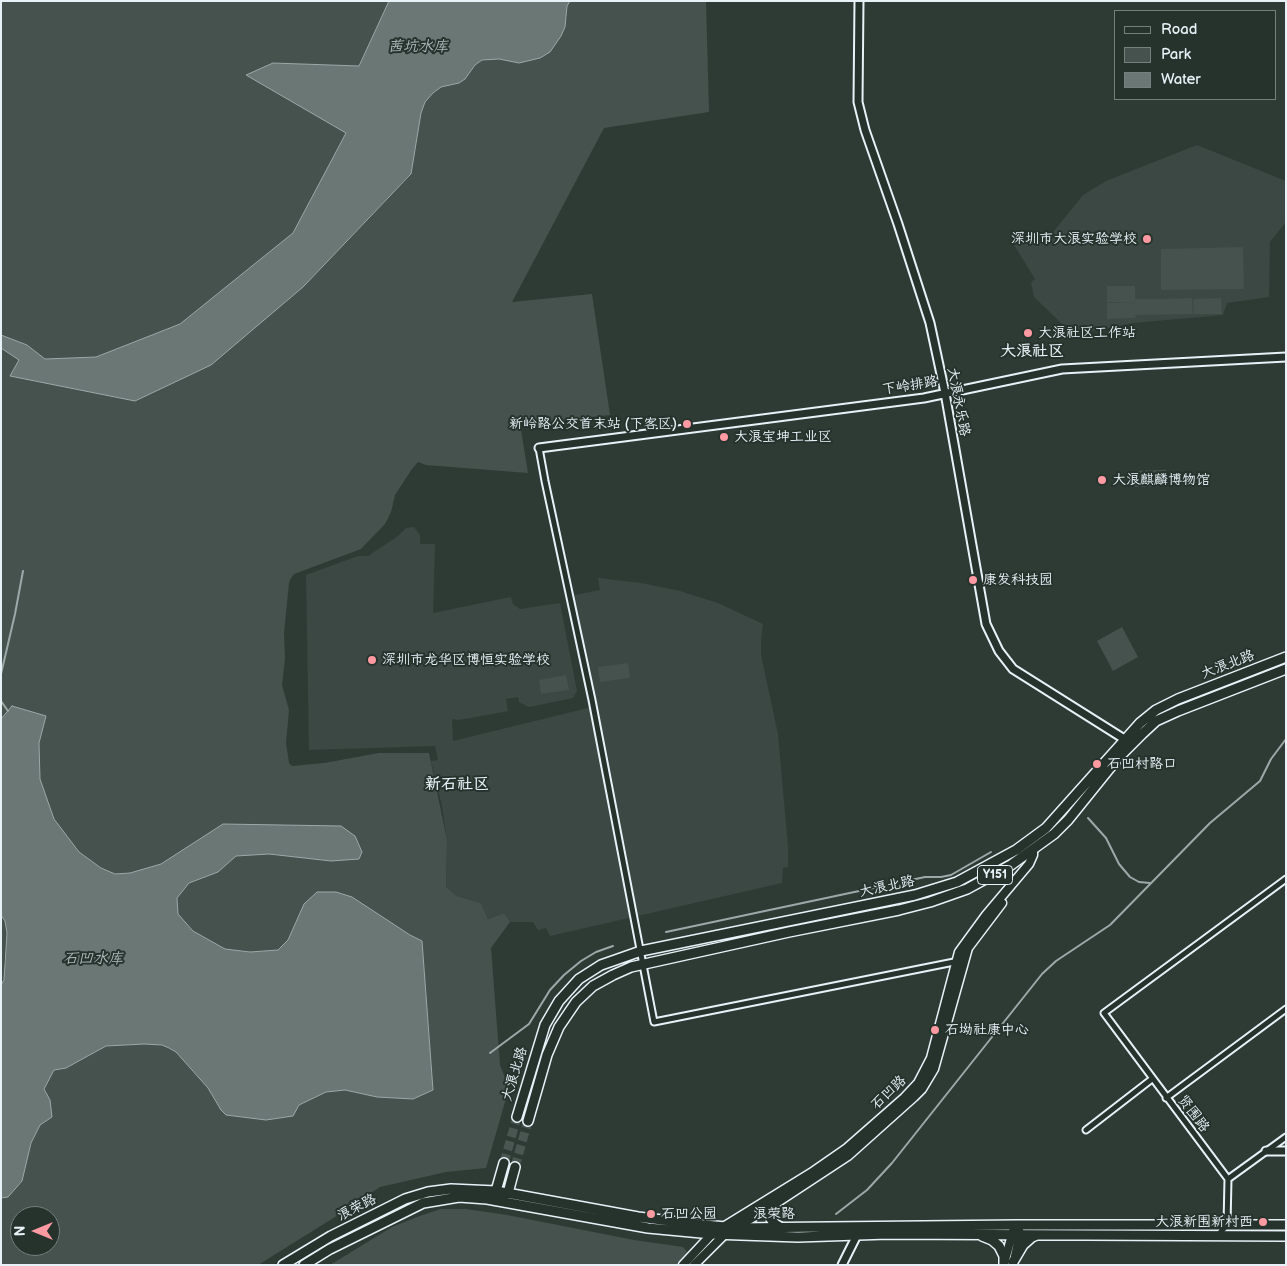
<!DOCTYPE html>
<meta charset="utf-8">
<style>
body{margin:0}
#map{position:relative;width:1287px;height:1266px;overflow:hidden;background:#2e3b35;font-family:"Balsamiq Sans",sans-serif}
canvas{display:block}
.frame{position:absolute;inset:0;border:2px solid #e8f1f8;pointer-events:none}
.legend{position:absolute;left:1114px;top:10px;width:162px;height:90px;box-sizing:border-box;background:#26332d;border:1px solid #747f7e;margin:0;padding:6px 9px;list-style:none;font-size:15px;color:#e8f1f8}
.legend li{display:flex;align-items:center;gap:10px;height:25px}
.legend b{width:25px;border:1px solid #747f7e}
.north{position:absolute;left:10px;top:1206px;width:50px;height:50px;box-sizing:border-box;background:#26332d;border:1px solid #747f7e;border-radius:50%;rotate:270deg;font-size:14px;font-weight:700;line-height:20px;text-align:center;color:#e8f1f8}
.north::after{content:'';display:block;margin:auto;width:18px;height:22px;background:#ff9aa2;clip-path:polygon(50% 0,100% 100%,50% 72%,0 100%)}
</style>
<div id="map">
<canvas width="1287" height="1266"></canvas>
<div class="frame"></div>
<ul class="legend">
<li><b style="height:6px;background:#26332d"></b>Road</li>
<li><b style="height:14px;background:#45524e"></b>Park</li>
<li><b style="height:14px;background:#6b7775"></b>Water</li>
</ul>
<div class="north">N</div>
</div>
<script>
const c = document.querySelector('canvas').getContext('2d');
c.lineJoin = 'round';
function paint(path, color) { c.fillStyle = color; c.fill(path, 'evenodd'); }
const toPath = rows => new Path2D(rows.map(r => 'M' + r).join(''));
function stroke(path, color, width, dash) { c.strokeStyle = color; c.lineWidth = width; c.lineCap = dash ? 'butt' : 'round'; c.setLineDash(dash || []); c.stroke(path); }
function label(font, color, halo, rows, align = 'center') {
  c.font = font + ' "Balsamiq Sans","LXGW WenKai TC",sans-serif'; c.lineWidth = 4; c.setLineDash([]); c.textBaseline = 'middle'; c.strokeStyle = halo; c.fillStyle = color; for (const [text, x, y, turn = 0] of rows) {
    c.save(); c.translate(x, y); c.rotate((+turn || 0) * Math.PI / 180); c.textAlign = isNaN(turn) ? turn : align; if (halo) c.strokeText(text, 0, 0); c.fillText(text, 0, 0); c.restore();
  }
}
paint(toPath([
 [1197,145,1286,181,1286,222,1270,242,1269,297,1227,303,1223,315,1133,323,1077,334,1063,325,1034,297,1031,282,1035,279,1014,245,1031,233,1050,236,1083,195,1106,181],
 [414,527,420,535,420,544,435,544,433,613,511,597,513,604,520,609,560,603,577,691,573,698,529,707,519,702,518,697,506,699,508,711,459,720,452,719,453,741,592,707,569,596,600,590,598,578,641,583,680,591,718,603,763,624,761,640,761,655,778,734,788,847,788,867,783,868,782,883,550,936,546,928,538,930,533,922,510,922,504,913,488,919,481,903,457,896,446,887,447,840,442,806,431,761,438,760,435,746,309,750,306,575,358,556,368,556,398,536,406,528]
]), '#3b4843');
paint(toPath([
 [1,1,389,1,359,66,274,63,247,75,346,133,293,233,180,324,96,357,45,359,27,345,1,335],
 [570,1,706,1,709,112,604,128,512,302,592,294,610,415,520,424,528,473,426,465,418,462,412,469,395,495,391,512,385,524,361,549,294,574,291,578,289,583,284,633,285,658,282,685,289,710,286,743,289,763,292,766,324,763,379,753,429,753,447,840,446,887,457,896,481,903,488,919,504,913,510,922,491,948,500,1065,509,1088,486,1168,446,1172,380,1187,335,1217,258,1265,1,1265,1,1198,8,1197,22,1181,31,1143,40,1125,52,1117,50,1100,44,1089,54,1070,66,1068,106,1046,144,1044,162,1045,169,1048,176,1052,208,1088,221,1110,226,1115,266,1120,293,1116,299,1105,326,1092,345,1090,377,1097,412,1099,433,1090,422,941,410,935,352,897,304,904,288,940,278,950,250,952,225,949,193,931,178,914,177,898,189,883,218,872,236,856,269,854,331,861,247,825,223,824,161,864,130,873,115,874,101,868,79,852,54,819,40,779,39,743,46,716,3,717,1,719,1,348,19,360,11,376,135,401,210,365,303,287,411,175,421,113,425,102,433,93,441,87,459,83,465,79,475,65,482,60,499,59,519,63,565,27,567,6],
 [20,1216,50,1216,50,1246,20,1246],
 [1243,247,1244,289,1161,290,1161,249],
 [1107,286,1135,286,1135,299,1164,299,1164,301,1164,299,1192,298,1193,314,1136,315,1135,318,1107,319,1107,303,1135,302,1107,302],
 [1221,298,1222,314,1194,314,1193,299],
 [1166,470,1167,486,1135,487,1134,471],
 [1122,627,1138,657,1113,671,1097,641],
 [628,663,630,678,600,682,598,667],
 [566,675,569,690,541,694,539,680],
 [1,915,5,921,7,933,4,964,4,980,1,985],
 [441,1209,466,1209,507,1215,634,1240,683,1247,687,1252,686,1257,678,1265,330,1265,392,1227,417,1217]
]), '#45524e');
const water = toPath([
 [389,1,570,1,567,6,565,27,561,36,550,52,540,58,519,63,499,59,482,60,475,65,465,79,459,83,441,87,433,93,425,102,421,113,411,174,303,287,211,365,135,401,10,376,19,360,1,348,1,335,27,345,45,359,96,357,180,324,293,233,346,133,246,75,273,63,359,66,389,1],
 [12,706,46,716,39,743,40,779,54,819,79,852,101,868,115,874,130,873,161,864,223,824,341,826,355,836,362,852,359,859,331,861,269,854,236,856,218,872,189,883,177,898,178,914,193,931,225,949,250,952,278,950,288,940,304,904,317,892,336,892,352,897,410,935,422,941,433,1090,413,1099,377,1097,345,1090,326,1092,299,1105,293,1116,266,1120,226,1115,221,1110,208,1088,176,1052,169,1048,162,1045,144,1044,106,1046,66,1068,54,1070,44,1089,50,1100,52,1117,40,1125,31,1143,22,1181,8,1197,1,1198,1,985,4,980,7,933,5,921,1,915,1,719,12,706]
]);
paint(water, '#6b7775');
stroke(water, '#9da8a9', 1);
stroke(toPath([
 [1,674,15,614,23,571],
 [1,701,8,711],
 [1088,818,1106,838,1119,864,1130,877,1139,882,1150,883],
 [666,932,925,877,941,877,951,875,991,852],
 [490,1053,529,1024,550,990,564,975,581,961,596,952,613,946],
 [836,1214,867,1190,892,1163,1042,974,1056,961,1110,925,1210,823,1260,781,1271,759,1286,739]
]), '#9da8a9', 2);
stroke(toPath([
 [504,1163,517,1117],
 [515,1167,528,1121]
]), '#4a5652', 9, [9, 4.5]);
const minor = toPath([
 [539,448,545,481,592,700,654,1022,959,961],
 [1166,1098,1286,1009],
 [1086,1130,1152,1079],
 [1228,1179,1286,1137],
 [1218,1235,1227,1225,1228,1179,1104,1013,1286,879]
]);
const tertiary = toPath([
 [859,1,858,102,865,130,898,224,930,323,945,393,986,624,999,651,1013,669,1129,742],
 [539,448,924,398,1062,369,1286,357],
 [1266,1151,1286,1151],
 [842,1265,858,1233]
]);
const secondary = toPath([
 [1015,1256,1020,1234,1019,1230],
 [1005,1260,1013,1231],
 [683,1265,712,1234,811,1173,847,1148,904,1098,918,1083,931,1058,959,952,986,915,1029,864,1033,855,1033,852,1031,852],
 [694,1265,724,1235,775,1204,848,1156,914,1097,922,1089,934,1069,968,948,1002,903]
]);
const primary = toPath([
 [517,1117,545,1025,559,1001,579,979,601,965,641,951,915,895,957,882,1016,850,1046,828,1140,723,1156,710,1178,699,1286,657],
 [528,1121,547,1055,559,1027,576,1002,593,986,613,975,631,967,789,932,899,910,930,902,967,889,1011,865,1054,834,1068,820,1118,758,1142,734,1156,721,1178,711,1286,669],
 [504,1196,508,1193,515,1167],
 [496,1197,496,1191,504,1163],
 [775,1204,771,1210,771,1219,775,1224,780,1227],
 [982,1236,992,1240,999,1246,1004,1256,1004,1264],
 [1013,1262,1023,1245,1032,1237,1037,1235],
 [283,1265,331,1236,405,1199,428,1192,451,1189,496,1191,638,1217,694,1224,736,1228,1017,1225,1286,1225],
 [304,1265,330,1249,423,1203,459,1197,487,1199,648,1228,712,1234,798,1237,888,1234,1286,1236]
]);
stroke(minor, '#e8f1f8', 9);
stroke(tertiary, '#e8f1f8', 11);
stroke(secondary, '#e8f1f8', 11);
stroke(primary, '#e8f1f8', 12);
stroke(minor, '#26332d', 5);
stroke(tertiary, '#26332d', 7);
stroke(secondary, '#26332d', 8);
stroke(primary, '#26332d', 9);
for (const [x, y, r, color] of [
 [1147,239,5,"#ff9aa2"],
 [1028,333,5,"#ff9aa2"],
 [687,424,5,"#ff9aa2"],
 [724,437,5,"#ff9aa2"],
 [1102,480,5,"#ff9aa2"],
 [973,580,5,"#ff9aa2"],
 [372,660,5,"#ff9aa2"],
 [1097,764,5,"#ff9aa2"],
 [935,1030,5,"#ff9aa2"],
 [651,1214,5,"#ff9aa2"],
 [1263,1222,5,"#ff9aa2"]
]) { const dot = new Path2D(); dot.arc(x, y, r, 0, 2 * Math.PI); c.fillStyle = color; c.fill(dot); stroke(dot, '#26332d', 2); }
for (const [x, y, w] of [
 [995,875,35]
]) { const box = new Path2D(); box.roundRect(x - w / 2, y - 9.5, w, 19, 4); c.fillStyle = '#26332d'; c.fill(box); stroke(box, '#e8f1f8', 1); }
label('bold 12px', '#e8f1f8', null, [
 ["Y151",995,875]
]);
label('14px', '#e8f1f8', '#26332d', [
 ["深圳市大浪实验学校",1137,239,"right"],
 ["大浪社区工作站",1038,333],
 ["新岭路公交首末站 (下客区)",677,424,"right"],
 ["大浪宝坤工业区",734,437],
 ["大浪麒麟博物馆",1112,480],
 ["康发科技园",983,580],
 ["深圳市龙华区博恒实验学校",382,660],
 ["石凹村路口",1107,764],
 ["石坳社康中心",945,1030],
 ["石凹公园",661,1214],
 ["大浪新围新村西",1253,1222,"right"]
], 'left');
label('14px', '#e8f1f8', '#26332d', [
 ["下岭排路",910,386,-9],
 ["大浪永乐路",958,402,79],
 ["大浪北路",1228,665,-21],
 ["大浪北路",887,887,-12],
 ["大浪北路",515,1074,-73],
 ["石凹路",889,1093,-43],
 ["贤围路",1193,1114,53],
 ["浪荣路",357,1208,-27],
 ["浪荣路",774,1214]
]);
label('italic 15px', '#b0babd', '#26332d', [
 ["茜坑水库",418,47],
 ["石凹水库",93,959]
]);
label('bold 16px', '#e8f1f8', '#26332d', [
 ["大浪社区",1032,352],
 ["新石社区",457,785]
]);
</script>
